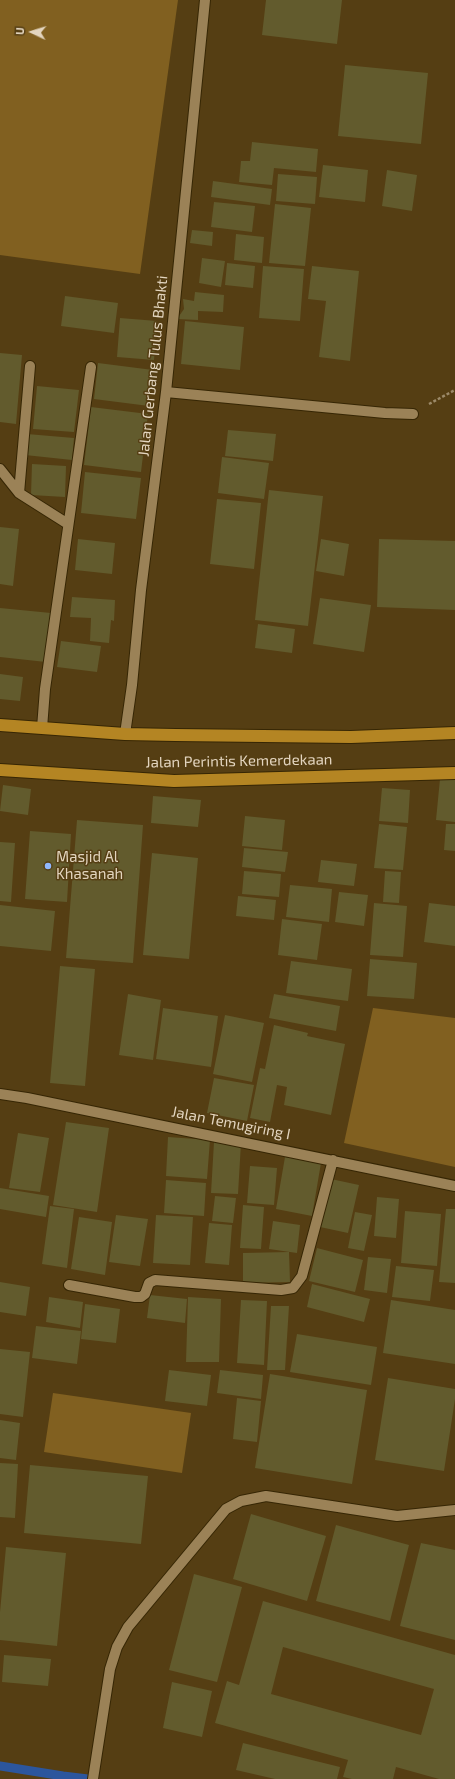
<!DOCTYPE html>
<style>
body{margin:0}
#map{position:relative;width:455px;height:1779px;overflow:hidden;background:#553e13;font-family:"Exo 2",sans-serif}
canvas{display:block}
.north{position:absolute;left:12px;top:12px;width:40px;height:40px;-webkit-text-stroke:3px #553e13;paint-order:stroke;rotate:274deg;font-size:11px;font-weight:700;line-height:16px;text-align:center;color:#e3d5bf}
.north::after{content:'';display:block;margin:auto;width:14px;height:18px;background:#e3d5bf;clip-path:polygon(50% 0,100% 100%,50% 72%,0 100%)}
</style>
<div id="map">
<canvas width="455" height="1779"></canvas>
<div class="north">U</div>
</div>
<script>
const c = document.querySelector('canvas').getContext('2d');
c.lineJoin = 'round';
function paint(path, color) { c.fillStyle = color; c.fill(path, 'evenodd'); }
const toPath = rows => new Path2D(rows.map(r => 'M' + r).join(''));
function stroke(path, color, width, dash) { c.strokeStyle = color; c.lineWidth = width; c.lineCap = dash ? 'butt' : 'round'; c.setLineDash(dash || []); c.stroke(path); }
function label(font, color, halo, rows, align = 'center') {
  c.font = font + ' "Exo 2",sans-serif'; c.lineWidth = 3; c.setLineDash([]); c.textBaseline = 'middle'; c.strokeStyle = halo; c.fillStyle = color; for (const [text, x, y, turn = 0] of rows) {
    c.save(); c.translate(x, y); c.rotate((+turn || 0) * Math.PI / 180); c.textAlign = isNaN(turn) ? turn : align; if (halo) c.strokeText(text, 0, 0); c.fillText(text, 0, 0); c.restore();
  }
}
paint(toPath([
 [0,0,178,0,140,274,0,255],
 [373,1008,455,1018,455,1167,344,1143],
 [53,1393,191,1413,182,1473,44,1452]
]), '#816020');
stroke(toPath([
 [0,1766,63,1776,88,1779]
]), '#2c569d', 9);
paint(toPath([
 [266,0,342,0,337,44,262,35],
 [345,65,428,73,421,144,338,136],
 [252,142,318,149,316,172,274,168,272,185,239,182,241,161,250,161],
 [323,165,368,170,365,202,319,197],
 [387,170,417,175,412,211,382,206],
 [278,174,317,177,315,204,276,201],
 [213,181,272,189,270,205,211,197],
 [214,202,255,206,252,232,211,227],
 [275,204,311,208,305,266,269,263],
 [192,230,213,232,212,246,190,243],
 [236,234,264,237,262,263,234,260],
 [202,258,225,261,221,287,199,283],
 [227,263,255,266,253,288,225,285],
 [263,266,304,269,300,321,259,318],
 [312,266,359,271,350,361,319,357,326,301,308,299],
 [195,292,224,295,223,312,198,311,198,320,177,319,184,309,183,299,194,301],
 [65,296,118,303,114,333,61,326],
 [120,318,157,321,154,360,117,357],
 [185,321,244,327,240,370,181,364],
 [0,353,22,355,16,424,0,422],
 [98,363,153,370,149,406,94,399],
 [37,386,79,390,74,432,33,429],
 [91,407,148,414,141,472,84,465],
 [228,430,276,434,273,461,225,456],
 [27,434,74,438,72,460,25,455],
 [222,457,269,463,264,499,218,493],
 [32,464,66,466,65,497,31,495],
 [85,472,141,478,136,519,81,513],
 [269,490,323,496,308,626,255,620],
 [217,499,261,503,254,569,210,564],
 [0,527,19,529,13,586,0,584],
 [78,539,115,543,112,574,75,570],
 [321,539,349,544,344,576,316,571],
 [379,539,455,541,455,610,377,607],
 [72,597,115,600,114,621,111,620,109,643,90,641,91,618,70,617],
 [320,598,371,605,364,652,313,644],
 [0,608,51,613,46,662,0,657],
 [258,624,295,629,292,653,255,648],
 [61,641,101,646,97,672,57,667],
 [0,674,23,677,20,701,0,699],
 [440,779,455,780,455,822,436,820],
 [3,785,31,789,28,815,0,811],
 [382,788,410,790,408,823,379,821],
 [153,796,201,800,198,827,151,823],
 [245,816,285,820,282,850,242,846],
 [77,820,143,825,133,963,66,958],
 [379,824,407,827,403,870,374,868],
 [446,824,455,824,455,851,444,850],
 [30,831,71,834,67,902,25,899],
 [0,842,15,843,11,902,0,901],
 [244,848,288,852,285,872,242,867],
 [152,853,198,858,189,959,143,955],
 [321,860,357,864,354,886,318,882],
 [244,871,281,874,279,897,242,894],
 [385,871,401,872,399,903,383,902],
 [290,885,332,889,329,922,286,917],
 [339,892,368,895,364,926,335,922],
 [238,896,276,900,274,920,236,916],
 [374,903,407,906,403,957,370,955],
 [429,903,455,906,455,946,424,942],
 [0,905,55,911,51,951,0,946],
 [282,919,322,924,317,960,278,955],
 [370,959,417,963,414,999,367,996],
 [291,961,352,969,348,1001,286,993],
 [60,966,95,969,85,1086,50,1083],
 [128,994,161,1000,153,1060,119,1055],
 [274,994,340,1006,336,1031,269,1018],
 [163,1008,218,1016,211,1067,156,1059],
 [225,1015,264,1023,252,1082,213,1074],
 [274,1025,308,1033,307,1036,345,1044,331,1115,284,1105,287,1087,277,1085,270,1122,250,1118,260,1068,265,1069],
 [214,1078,254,1085,247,1121,207,1113],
 [66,1122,109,1128,97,1212,53,1205],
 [18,1133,49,1138,40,1192,9,1188],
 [168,1137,210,1140,207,1179,166,1176],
 [214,1142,241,1143,238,1194,211,1193],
 [285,1157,321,1163,312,1216,276,1209],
 [250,1166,277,1168,274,1205,247,1203],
 [331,1179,359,1185,348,1233,320,1227],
 [166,1180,206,1183,204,1216,164,1213],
 [0,1188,49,1196,46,1217,0,1209],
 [215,1196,236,1198,233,1223,212,1221],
 [377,1197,399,1199,396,1238,374,1236],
 [243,1205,264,1207,261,1249,240,1248],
 [50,1206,74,1209,67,1268,42,1264],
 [446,1209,455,1209,455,1283,439,1282],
 [405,1211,441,1214,437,1266,401,1263],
 [355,1212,372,1215,364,1251,348,1248],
 [116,1215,148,1219,140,1266,109,1262],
 [156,1215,193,1217,190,1265,153,1263],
 [79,1217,112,1222,105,1275,71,1269],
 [273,1221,300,1225,297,1253,269,1249],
 [209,1223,232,1225,229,1265,205,1263],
 [317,1248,363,1260,355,1292,309,1281],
 [289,1252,290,1282,243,1283,243,1253],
 [368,1257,391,1259,387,1293,364,1290],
 [396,1266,434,1270,430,1301,392,1297],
 [0,1282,30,1287,26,1316,0,1312],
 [312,1284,370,1299,364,1322,307,1307],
 [150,1295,187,1299,185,1323,147,1318],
 [49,1297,83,1302,80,1328,46,1322],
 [188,1297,221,1299,219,1362,186,1362],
 [241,1300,267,1301,264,1365,237,1363],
 [391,1300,455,1310,455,1364,383,1353],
 [85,1304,120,1309,116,1343,81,1339],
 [271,1306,289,1306,285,1370,267,1370],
 [36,1326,81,1331,77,1364,32,1358],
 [297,1334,377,1347,371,1385,290,1372],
 [0,1349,30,1352,23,1417,0,1414],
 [169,1370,211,1375,207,1406,165,1401],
 [220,1370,263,1375,261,1399,217,1393],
 [270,1374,367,1390,352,1484,255,1468],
 [388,1378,455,1389,455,1399,444,1471,375,1460],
 [237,1398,261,1401,257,1442,233,1439],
 [0,1420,20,1423,16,1460,0,1458],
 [0,1463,18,1464,15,1518,0,1517],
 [30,1465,148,1476,141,1544,24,1533],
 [251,1514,326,1536,307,1601,233,1579],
 [336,1525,409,1545,390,1621,316,1601],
 [421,1543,455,1550,455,1640,400,1626],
 [6,1547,66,1553,57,1646,0,1640,0,1612],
 [194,1574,242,1587,217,1682,169,1670],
 [263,1601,455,1655,455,1779,439,1779,396,1767,393,1779,352,1779,343,1777,348,1760,215,1723,227,1681,239,1685],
 [283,1647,434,1689,421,1735,271,1694],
 [4,1655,51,1659,48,1686,2,1682],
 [172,1682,212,1691,202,1737,163,1728],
 [243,1743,340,1767,337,1779,275,1779,236,1770]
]), '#625b2d');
const street = toPath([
 [166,392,385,413,413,414],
 [0,469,19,493,68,524],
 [19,493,30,366],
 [42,728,45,689,91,367],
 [125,734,132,685,141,590,166,392,205,0],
 [0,1094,27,1098,455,1186],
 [69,1285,135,1297,141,1297,145,1294,149,1283,155,1280,281,1290,293,1288,302,1276,333,1160],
 [93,1779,110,1669,117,1647,128,1627,226,1509,241,1501,266,1496,397,1516,455,1510]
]);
const highway = toPath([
 [0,725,125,734,175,735,351,737,455,733],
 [0,770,174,781,455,773]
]);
stroke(street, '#362604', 12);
stroke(highway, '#362604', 14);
stroke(toPath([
 [429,404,455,390]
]), '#9c8a69', 2.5, [3, 2]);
stroke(street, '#9b8257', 10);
stroke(highway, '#b48523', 12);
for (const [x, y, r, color] of [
 [48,866,4,"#8fb8fd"]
]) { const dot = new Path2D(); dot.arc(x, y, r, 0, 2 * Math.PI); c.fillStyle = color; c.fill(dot); stroke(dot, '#553e13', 1.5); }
label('15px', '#e3d5bf', '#553e13', [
 ["Jalan Gerbang Tulus Bhakti",153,366,-84],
 ["Jalan Perintis Kemerdekaan",239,761,-1],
 ["Jalan Temugiring I",231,1123,11]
]);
label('15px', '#e3d5bf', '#553e13', [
 ["Masjid Al",56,857],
 ["Khasanah",56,874]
], 'left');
</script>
